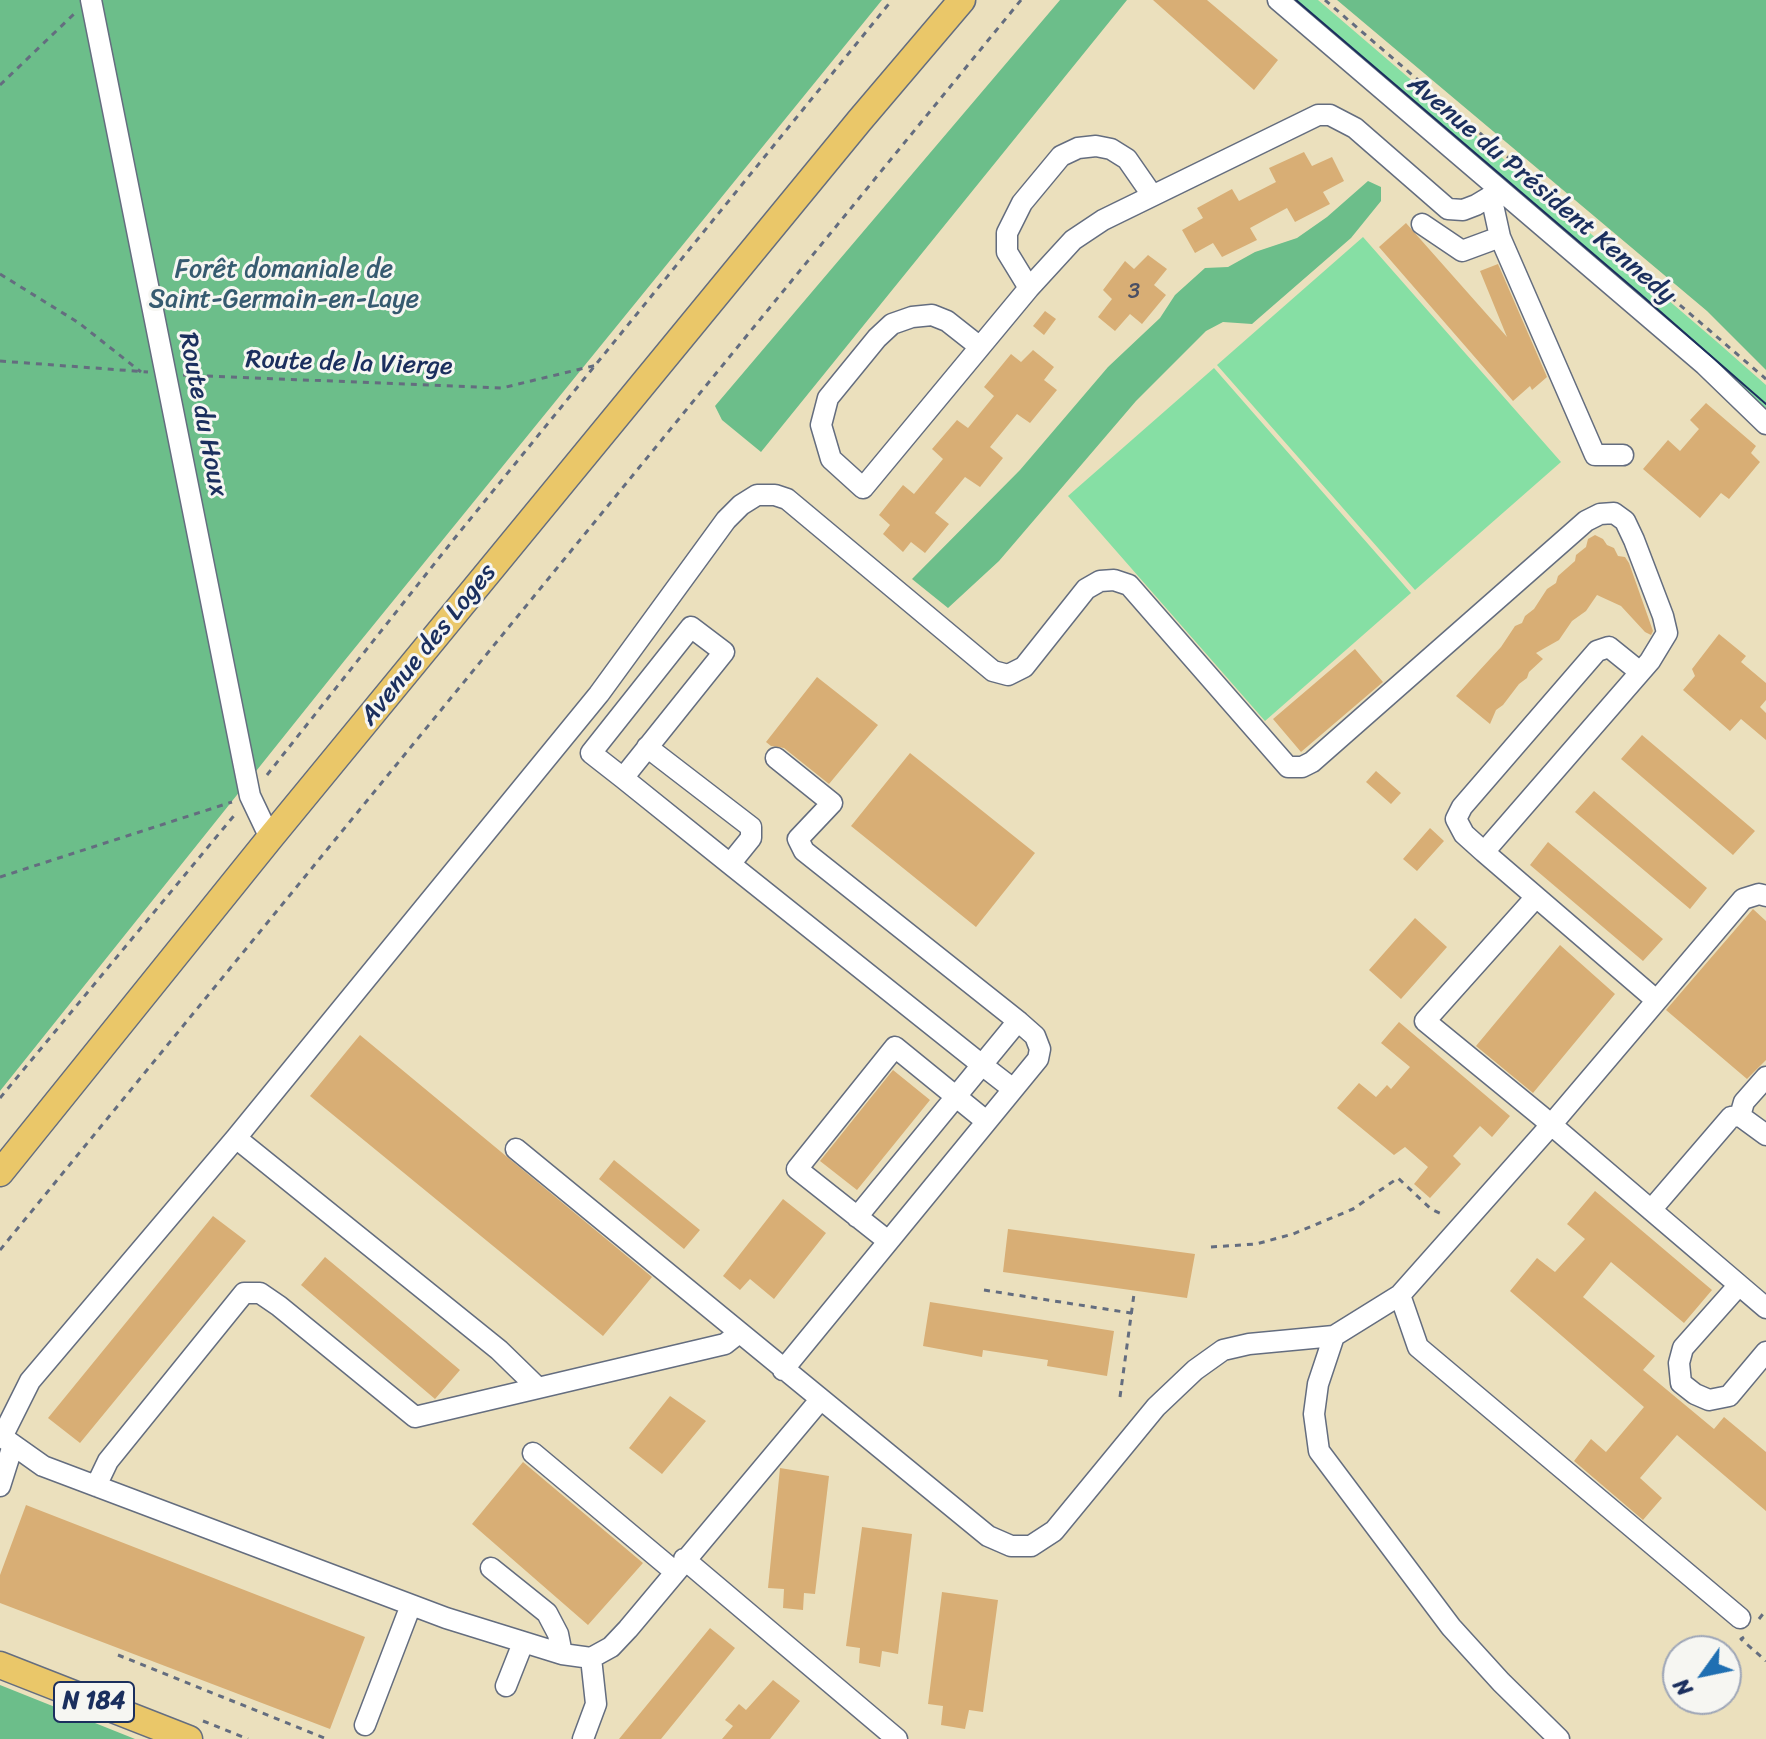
<!DOCTYPE html>
<meta charset="utf-8">
<style>
body{margin:0}
#map{position:relative;width:1766px;height:1739px;overflow:hidden;background:#ebe0bd;font-family:Sriracha,sans-serif}
canvas{display:block}
.north{position:absolute;left:1662px;top:1635px;width:80px;height:80px;box-sizing:border-box;background:#f6f6f2;border:2px solid #9ea6b7;border-radius:50%;rotate:237deg;font-size:22px;font-weight:700;line-height:32px;text-align:center;color:#1b2f5e}
.north::after{content:'';display:block;margin:auto;width:28px;height:36px;background:#1f6fb2;clip-path:polygon(50% 0,100% 100%,50% 72%,0 100%)}
</style>
<div id="map">
<canvas width="1766" height="1739"></canvas>
<div class="north">N</div>
</div>
<script>
const c = document.querySelector('canvas').getContext('2d');
c.lineJoin = 'round';
function paint(path, color) { c.fillStyle = color; c.fill(path, 'evenodd'); }
const toPath = rows => new Path2D(rows.map(r => 'M' + r).join(''));
function stroke(path, color, width, dash) { c.strokeStyle = color; c.lineWidth = width; c.lineCap = dash ? 'butt' : 'round'; c.setLineDash(dash || []); c.stroke(path); }
function label(font, color, halo, rows, align = 'center') {
  c.font = font + ' Sriracha,sans-serif'; c.lineWidth = 6; c.setLineDash([]); c.textBaseline = 'middle'; c.strokeStyle = halo; c.fillStyle = color; for (const [text, x, y, turn = 0] of rows) {
    c.save(); c.translate(x, y); c.rotate((+turn || 0) * Math.PI / 180); c.textAlign = isNaN(turn) ? turn : align; if (halo) c.strokeText(text, 0, 0); c.fillText(text, 0, 0); c.restore();
  }
}
paint(toPath([
 [1290,0,1318,0,1716,341,1766,385,1766,410,1699,349],
 [1363,237,1561,462,1415,590,1217,365],
 [1214,368,1411,593,1265,721,1068,496]
]), '#86dfa4');
paint(toPath([
 [0,0,882,0,345,660,0,1091],
 [1060,0,1127,0,761,452,722,420,715,406],
 [1337,0,1766,0,1766,370,1707,311],
 [1368,181,1381,187,1381,201,1351,238,1252,324,1223,322,1206,331,1136,401,999,561,948,608,912,579,1020,470,1108,367,1160,318,1175,295,1205,268,1228,267,1255,252,1297,238,1327,217],
 [0,1685,135,1739,0,1739]
]), '#6cbe8a');
paint(toPath([
 [1153,0,1207,0,1278,60,1254,90],
 [1304,152,1312,166,1332,157,1344,181,1323,192,1330,204,1295,222,1287,208,1250,228,1257,240,1222,257,1213,243,1195,253,1182,230,1203,218,1197,208,1232,189,1239,201,1276,182,1269,168],
 [1406,223,1507,337,1480,271,1498,264,1547,377,1532,390,1530,386,1513,401,1379,247],
 [1148,255,1167,269,1154,285,1166,295,1142,324,1130,314,1115,331,1098,317,1112,299,1103,290,1125,261,1134,269],
 [1045,311,1056,319,1044,335,1033,326],
 [1033,350,1054,367,1044,380,1057,390,1030,423,1017,414,990,447,1003,458,980,487,965,477,935,513,949,524,925,553,911,542,903,552,883,534,890,525,879,515,903,485,914,494,943,459,932,449,957,420,968,428,994,396,984,387,1011,354,1021,362],
 [1706,403,1756,446,1751,453,1760,462,1729,499,1721,493,1700,518,1643,469,1668,440,1680,451,1699,429,1690,420],
 [1595,535,1603,539,1607,545,1614,548,1618,556,1625,557,1629,563,1653,631,1651,635,1645,632,1621,606,1597,595,1586,611,1572,621,1559,640,1536,653,1543,659,1529,672,1527,678,1519,684,1503,705,1496,710,1490,724,1456,696,1501,647,1515,626,1522,623,1525,616,1534,609,1547,589,1556,583,1558,576,1575,561,1576,555,1586,547,1588,539],
 [1719,634,1746,656,1741,662,1766,683,1766,700,1760,707,1766,713,1766,740,1741,719,1730,731,1683,690,1695,676,1692,669],
 [1355,649,1383,682,1301,752,1273,719],
 [817,677,878,725,829,784,784,748,771,746,766,742],
 [1642,735,1755,831,1733,855,1621,759],
 [910,753,1035,853,976,927,851,826],
 [1376,771,1401,793,1391,804,1366,782],
 [1594,791,1707,888,1690,909,1575,812],
 [1430,828,1444,841,1417,871,1403,859],
 [1548,842,1663,939,1643,961,1530,865],
 [1753,909,1766,921,1766,1060,1747,1079,1666,1010],
 [1415,918,1447,947,1401,999,1369,970],
 [1560,945,1615,994,1533,1093,1476,1046],
 [1399,1022,1510,1116,1492,1137,1480,1126,1453,1156,1461,1164,1430,1198,1414,1184,1428,1167,1405,1147,1394,1155,1337,1108,1359,1083,1376,1097,1387,1085,1391,1089,1410,1067,1381,1043],
 [360,1035,652,1277,603,1336,310,1096],
 [893,1070,930,1100,857,1190,820,1161],
 [614,1160,700,1230,684,1249,599,1179],
 [1595,1191,1712,1290,1684,1323,1611,1262,1583,1297,1655,1356,1643,1370,1714,1429,1724,1417,1766,1452,1766,1511,1677,1435,1640,1478,1662,1498,1643,1520,1574,1461,1591,1439,1606,1452,1644,1407,1510,1291,1537,1258,1555,1272,1585,1239,1567,1224],
 [783,1199,826,1233,774,1299,750,1279,740,1290,723,1276],
 [213,1216,246,1241,80,1443,48,1418],
 [1008,1229,1195,1254,1187,1298,1003,1272],
 [325,1257,460,1370,435,1399,301,1285],
 [930,1302,1114,1331,1107,1376,1047,1366,1048,1360,983,1350,982,1357,923,1346],
 [670,1396,706,1421,662,1474,629,1448],
 [523,1462,643,1563,588,1625,472,1524],
 [780,1468,829,1476,815,1594,804,1593,803,1610,783,1608,784,1589,768,1588],
 [26,1505,365,1637,330,1729,0,1603,0,1575],
 [862,1527,912,1534,898,1654,882,1651,880,1667,859,1663,860,1648,846,1646],
 [942,1592,998,1600,983,1712,969,1710,965,1729,941,1725,943,1706,928,1704],
 [710,1628,735,1648,661,1739,619,1739],
 [773,1680,800,1701,770,1739,722,1739,733,1726,725,1720,739,1704,746,1710]
]), '#d8ae75');
const minor = toPath([
 [91,0,250,796,270,838],
 [1278,0,1705,365,1766,424],
 [1422,224,1462,251,1500,237,1491,196],
 [1500,237,1595,455,1623,455],
 [1029,288,1007,252,1007,233,1022,203,1061,156,1078,148,1096,146,1111,149,1127,159,1152,195],
 [980,347,947,321,932,315,912,317,892,324,877,338,828,398,821,425,831,459,863,488,1029,288,1073,240,1103,220,1318,115,1330,115,1355,128,1448,209,1463,210,1476,205,1491,196,1497,187],
 [647,747,751,827,751,838,730,864],
 [776,758,832,803,798,839,804,851,1018,1021,1035,1036,1040,1049,1038,1059,783,1370],
 [623,778,724,652,691,627,591,753,623,778,730,864,982,1065,1013,1089],
 [1484,852,1656,1000],
 [1536,897,1425,1021,1541,1116,1766,1308],
 [1740,1116,1744,1102,1766,1077],
 [236,1138,499,1350,537,1387],
 [516,1149,988,1536,1011,1546,1031,1546,1054,1531,1156,1407,1195,1370,1223,1350,1249,1344,1334,1336,1400,1295,1551,1125,1743,899,1759,894,1766,896],
 [1651,1210,1731,1117,1740,1116,1766,1135],
 [857,1217,1018,1021],
 [888,1241,797,1169,895,1047,986,1121],
 [1739,1285,1683,1348,1679,1363,1681,1383,1695,1394,1709,1400,1729,1396,1766,1352],
 [1400,1295,1418,1347,1740,1618],
 [1334,1336,1318,1384,1314,1414,1319,1451,1451,1627,1501,1682,1559,1739],
 [820,1400,628,1629,611,1647,591,1658,562,1654,446,1618,43,1466,2,1437,30,1381,236,1138,599,694,726,520,741,505,757,495,775,495,787,499,993,671,1008,675,1024,667,1086,589,1100,581,1114,580,1129,585,1288,767,1302,767,1312,762,1586,521,1600,514,1614,513,1625,521,1634,540,1663,616,1667,633,1650,661,1484,852,1464,834,1456,819,1462,807,1597,651,1609,647,1640,672],
 [533,1453,674,1571],
 [0,1486,13,1445],
 [96,1486,108,1461,244,1293,260,1293,279,1306,415,1417,725,1344,739,1333],
 [684,1559,897,1739],
 [491,1568,547,1613,558,1634,562,1654],
 [506,1686,523,1643],
 [365,1725,411,1605],
 [583,1739,596,1704,591,1658]
]);
const major = toPath([
 [0,1173,270,838,860,120,962,0],
 [0,1665,189,1739]
]);
stroke(minor, '#646d7f', 23);
stroke(major, '#646d7f', 29);
stroke(toPath([
 [1325,0,1766,379],
 [0,85,75,13],
 [0,274,79,323,141,372],
 [0,361,148,372],
 [183,375,502,388,597,365],
 [267,775,454,539,892,0],
 [0,877,232,802],
 [0,1098,237,812],
 [1211,1247,1256,1244,1293,1234,1353,1209,1398,1178,1431,1209,1444,1215],
 [0,1250,1021,0],
 [984,1290,1137,1314],
 [1120,1397,1134,1294],
 [1759,1619,1766,1610],
 [1744,1637,1741,1639,1766,1661],
 [118,1655,327,1739],
 [203,1721,248,1739]
]), '#646d7f', 3, [6, 6]);
stroke(minor, '#fff', 20);
stroke(major, '#eac769', 26);
stroke(toPath([
 [1296,0,1639,293,1766,404]
]), '#1b2f5e', 2);
label('22px', '#4a4f64', null, [
 ["3",1134,292]
]);
for (const [x, y, w] of [
 [94,1702,80]
]) { const box = new Path2D(); box.roundRect(x - w / 2, y - 20, w, 40, 6); c.fillStyle = '#f6f6f2'; c.fill(box); stroke(box, '#1b2f5e', 2); }
label('bold 24px', '#1b2f5e', null, [
 ["N 184",94,1702]
]);
label('26px', '#1b2f5e', '#f6f6f2', [
 ["Avenue du Président Kennedy",1541,190,40],
 ["Route de la Vierge",349,364,2],
 ["Route du Houx",202,415,79],
 ["Avenue des Loges",429,645,-51]
]);
label('26px', '#365b70', '#f6f6f2', [
 ["Forêt domaniale de",284,270],
 ["Saint-Germain-en-Laye",284,300]
]);
</script>
